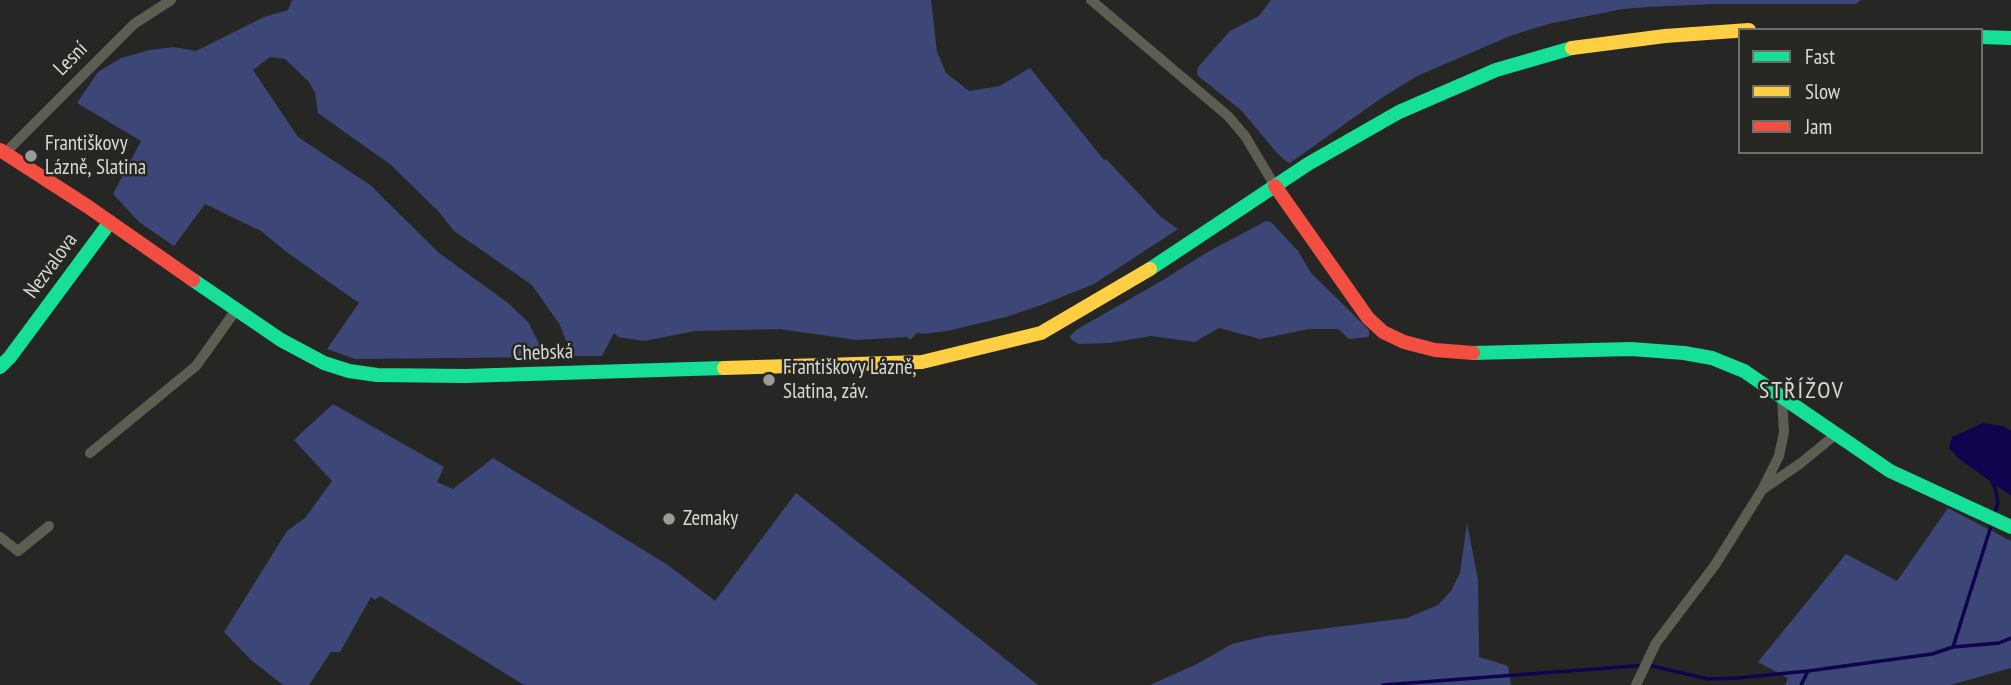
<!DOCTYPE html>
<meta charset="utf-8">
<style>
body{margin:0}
#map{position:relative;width:2011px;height:685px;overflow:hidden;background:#262724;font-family:"PT Sans Narrow",sans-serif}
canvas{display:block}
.legend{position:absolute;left:1738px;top:28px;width:245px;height:126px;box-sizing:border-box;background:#272823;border:2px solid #6e6f6a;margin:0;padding:9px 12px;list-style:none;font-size:21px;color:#d8d9d5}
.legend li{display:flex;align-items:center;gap:14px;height:35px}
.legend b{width:35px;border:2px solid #6e6f6a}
</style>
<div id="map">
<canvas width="2011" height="685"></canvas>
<ul class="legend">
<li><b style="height:9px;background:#16e098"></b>Fast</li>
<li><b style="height:9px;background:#ffcf43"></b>Slow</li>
<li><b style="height:9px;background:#f24e42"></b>Jam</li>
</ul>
</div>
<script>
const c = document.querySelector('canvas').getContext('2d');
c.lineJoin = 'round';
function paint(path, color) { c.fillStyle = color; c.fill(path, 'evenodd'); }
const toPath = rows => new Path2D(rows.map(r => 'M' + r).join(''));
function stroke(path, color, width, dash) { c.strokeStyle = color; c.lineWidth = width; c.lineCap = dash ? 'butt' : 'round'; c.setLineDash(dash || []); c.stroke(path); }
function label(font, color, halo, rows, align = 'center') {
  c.font = font + ' "PT Sans Narrow",sans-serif'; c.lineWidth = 5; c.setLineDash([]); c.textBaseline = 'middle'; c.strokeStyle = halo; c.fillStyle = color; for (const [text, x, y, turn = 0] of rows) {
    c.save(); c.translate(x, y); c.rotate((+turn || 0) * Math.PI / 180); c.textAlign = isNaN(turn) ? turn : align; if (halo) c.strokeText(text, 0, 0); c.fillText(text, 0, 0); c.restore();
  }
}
paint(toPath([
 [292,0,931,0,937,52,946,73,969,91,1000,86,1030,68,1104,160,1106,159,1161,217,1178,229,1094,284,1044,304,1006,317,947,331,922,334,918,332,910,340,907,337,857,340,779,329,695,331,644,341,618,337,614,333,602,356,572,356,560,325,532,285,454,231,439,212,391,165,318,113,315,93,309,82,285,59,270,57,253,70,298,137,370,185,439,253,508,303,528,322,546,357,355,359,327,349,359,303,288,253,261,231,205,204,174,246,139,222,113,194,141,141,77,103,98,72,121,58,150,50,174,47,196,51,264,17,288,10],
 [1271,0,1861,0,1856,4,1714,4,1647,7,1623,9,1548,24,1510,36,1417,76,1380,99,1290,163,1287,162,1277,153,1241,110,1198,76,1197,72,1199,66,1230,31,1259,16],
 [1266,221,1271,222,1298,251,1311,273,1369,330,1369,337,1349,339,1338,329,1309,329,1260,339,1219,328,1195,342,1151,336,1109,343,1078,344,1071,339,1070,336,1076,330,1163,280,1206,253],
 [333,404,444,467,437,482,453,489,493,458,668,565,715,601,796,493,1038,685,524,685,380,596,375,600,371,597,340,652,331,652,309,685,283,685,251,660,224,632,287,531,305,518,332,481,294,440],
 [1948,508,2011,541,2011,668,1950,685,1785,685,1788,678,1758,662,1846,554,1897,581],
 [1467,523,1478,580,1479,657,1508,666,1511,685,1150,685,1197,664,1232,644,1266,636,1407,618,1438,605,1451,591,1460,573]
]), '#3d4777');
paint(toPath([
 [1983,423,2003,426,2011,431,2011,496,1958,458,1949,448,1952,437]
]), '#0f044d');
stroke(toPath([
 [1991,480,1995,488,1998,502,1994,516],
 [1953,647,1999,643,2011,638],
 [1383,685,1648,665,1708,679,1737,678,1808,671,1932,654,1953,647,1992,523],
 [1801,685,1808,671]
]), '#0f044d', 3.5);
stroke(toPath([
 [1091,0,1228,116,1245,136,1275,186],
 [5,153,134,24,171,0],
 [90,453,196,366,236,310],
 [1763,489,1801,463,1835,435],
 [0,537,18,551,49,526],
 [1636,685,1656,643,1715,565,1762,490,1779,456,1784,432,1782,398]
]), '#5c5e52', 10);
stroke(toPath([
 [1981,37,2011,38],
 [1150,269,1308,164,1399,112,1496,70,1572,48],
 [193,280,281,340,324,363,349,371,377,375,464,376,724,368],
 [1473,353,1631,349,1684,353,1712,358,1744,371,1890,471,2011,527],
 [0,367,10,357,110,222]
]), '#16e098', 14);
stroke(toPath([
 [1572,48,1665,36,1749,30],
 [724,368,922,362,1041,333,1150,269]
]), '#ffcf43', 14);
stroke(toPath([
 [0,150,87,206,193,280],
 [1275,186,1368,318,1383,332,1404,342,1435,350,1473,353]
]), '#f24e42', 14);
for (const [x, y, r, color] of [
 [31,156,7,"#9a9b97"],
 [769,380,7,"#9a9b97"],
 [669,519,7,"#9a9b97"]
]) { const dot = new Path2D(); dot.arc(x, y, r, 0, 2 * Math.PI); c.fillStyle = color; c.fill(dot); stroke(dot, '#272823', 2.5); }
label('21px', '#d8d9d5', '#272823', [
 ["Lesní",71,59,-45],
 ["Nezvalova",51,266,-54],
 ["Chebská",543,353,-2]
]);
label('21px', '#d8d9d5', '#272823', [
 ["Františkovy",45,144],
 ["Lázně, Slatina",45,168],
 ["Františkovy Lázně,",783,368],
 ["Slatina, záv.",783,392],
 ["Zemaky",683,519]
], 'left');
c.letterSpacing = '2px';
label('24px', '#d8d9d5', '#272823', [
 ["STŘÍŽOV",1802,391]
]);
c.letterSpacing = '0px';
</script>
